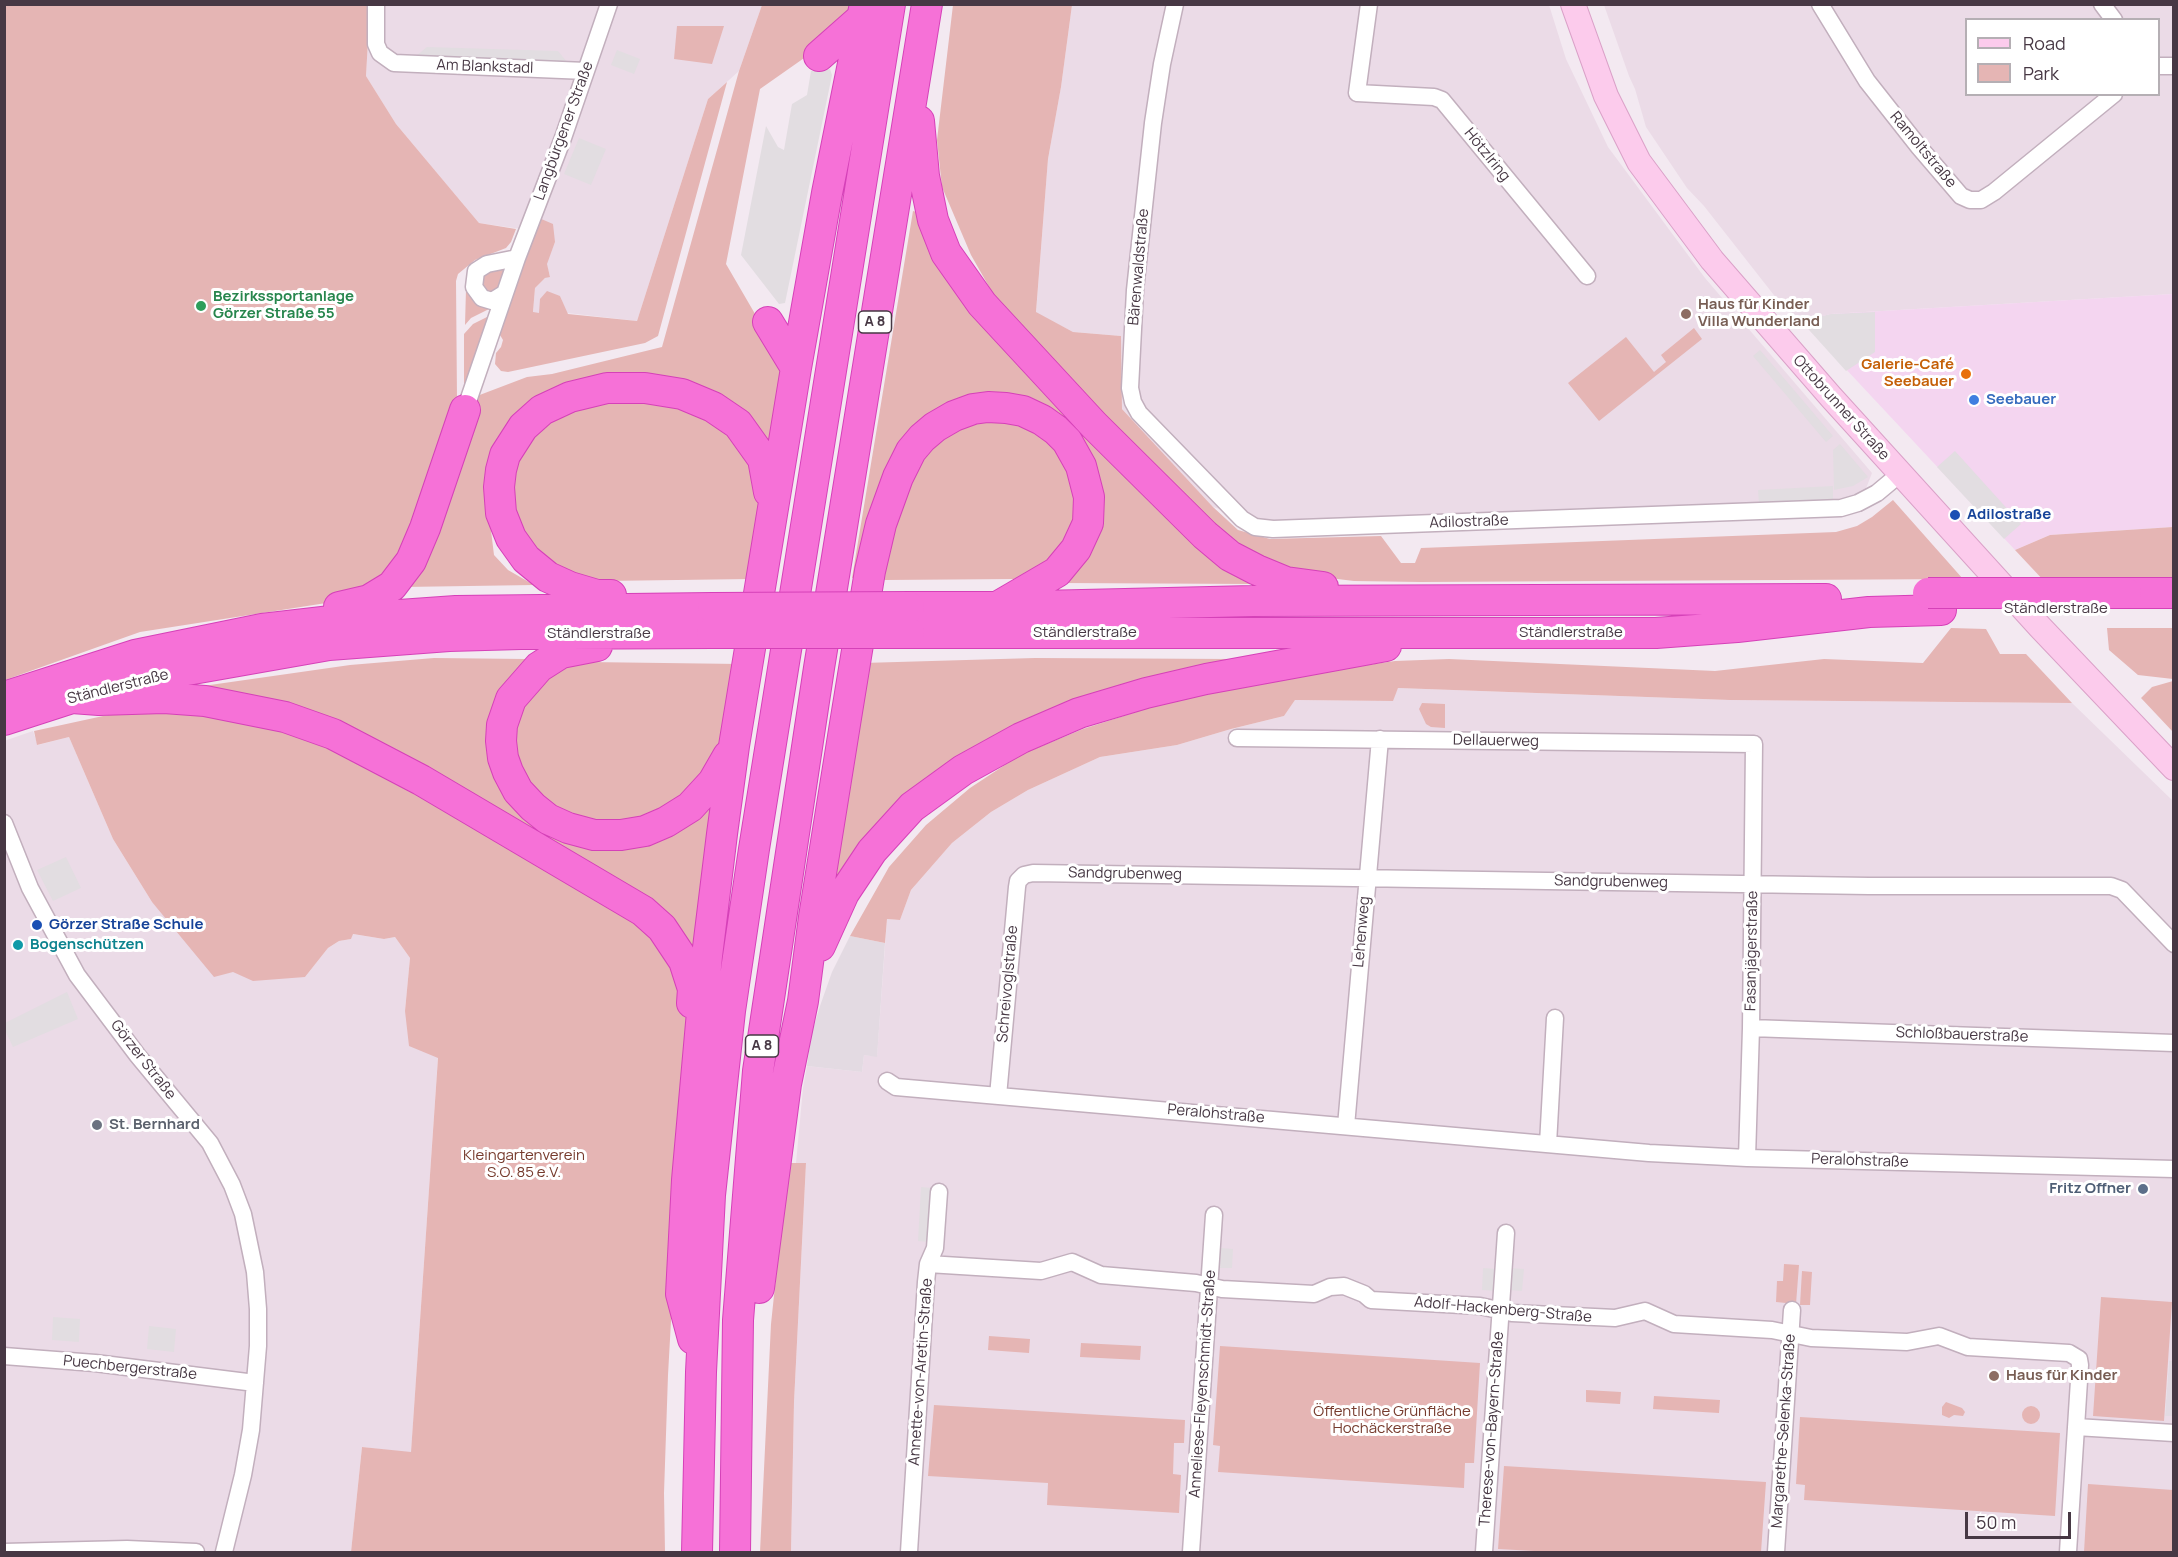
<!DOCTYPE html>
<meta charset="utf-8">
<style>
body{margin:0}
#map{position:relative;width:2178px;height:1557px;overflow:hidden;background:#f3e9f1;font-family:Manrope,sans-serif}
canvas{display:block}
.frame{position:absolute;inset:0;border:6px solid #473844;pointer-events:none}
.legend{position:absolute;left:1965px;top:18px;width:195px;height:78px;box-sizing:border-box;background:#fff;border:2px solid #b5afb4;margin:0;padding:8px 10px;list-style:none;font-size:18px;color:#473844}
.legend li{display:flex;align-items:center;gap:12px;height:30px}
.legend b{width:30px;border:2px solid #b5afb4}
.scale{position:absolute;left:1965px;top:1512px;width:106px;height:27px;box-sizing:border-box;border:3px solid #473844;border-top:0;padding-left:8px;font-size:18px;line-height:21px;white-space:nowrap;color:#473844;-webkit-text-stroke:4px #fff;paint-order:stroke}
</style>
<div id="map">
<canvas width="2178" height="1557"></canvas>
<div class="frame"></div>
<ul class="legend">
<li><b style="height:8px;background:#fccbec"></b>Road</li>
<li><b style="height:16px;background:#e5b5b4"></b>Park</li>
</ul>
<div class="scale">50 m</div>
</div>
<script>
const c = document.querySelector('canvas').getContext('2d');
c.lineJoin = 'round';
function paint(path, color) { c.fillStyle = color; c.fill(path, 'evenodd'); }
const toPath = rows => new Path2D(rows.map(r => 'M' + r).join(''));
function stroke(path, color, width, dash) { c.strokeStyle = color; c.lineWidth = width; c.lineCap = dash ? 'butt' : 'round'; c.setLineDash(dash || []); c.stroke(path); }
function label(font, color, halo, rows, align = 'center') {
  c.font = font + ' Manrope,sans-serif'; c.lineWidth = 6; c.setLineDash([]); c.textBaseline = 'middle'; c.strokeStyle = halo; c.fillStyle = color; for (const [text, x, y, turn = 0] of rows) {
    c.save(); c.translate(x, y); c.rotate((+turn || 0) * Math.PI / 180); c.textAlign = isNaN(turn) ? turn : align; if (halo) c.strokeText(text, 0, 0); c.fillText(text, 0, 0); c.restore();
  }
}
paint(toPath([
 [370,5,762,5,739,71,708,99,637,321,567,313,560,296,539,314,533,313,535,288,545,278,550,276,546,264,555,242,521,229,479,223,396,124,366,76],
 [1072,5,1549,5,1566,59,1608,147,1705,278,1872,473,1865,491,1835,501,1261,521,1213,507,1122,409,1121,336,1073,332,1036,313,1048,159,1061,87],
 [1604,5,2173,5,2173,294,1831,314,1801,321,1777,299,1704,206,1687,188,1646,127,1635,89,1629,76],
 [1966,20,2158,20,2158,94,1966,94],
 [1398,688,1730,700,2072,703,2173,801,2174,1361,2169,1361,2165,1416,2173,1416,2173,1552,791,1552,794,1402,806,1164,796,1163,803,1088,807,1066,862,1072,864,1055,877,1056,887,919,900,920,911,890,952,843,991,812,1028,790,1100,757,1177,745,1231,729,1284,716,1295,700,1392,701],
 [33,731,38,745,69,737,113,839,152,902,207,951,305,977,328,948,339,941,351,939,352,934,384,939,395,937,410,958,405,1011,438,1057,411,1453,362,1447,351,1552,5,1552,4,741]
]), '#ebdbe7');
paint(toPath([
 [2173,294,2173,527,2050,535,2015,550,1801,321,1831,314]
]), '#f4d5f0');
paint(toPath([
 [850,936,885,943,877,1057,864,1055,862,1072,807,1066,811,1036,820,1006,832,972],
 [2169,1361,2173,1361,2173,1416,2165,1416]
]), '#e3dae2');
paint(toPath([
 [5,5,370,5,366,76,396,124,479,223,516,229,511,242,506,248,475,260,458,274,456,281,457,400,402,560,352,599,140,632,5,680],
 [762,5,854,5,807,56,760,89,726,264,783,362,774,448,731,406,554,393,486,490,494,555,508,570,534,585,403,587,477,396,527,377,552,374,662,347,739,71],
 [953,5,1072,5,1061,87,1048,159,1036,312,1073,332,1121,336,1122,409,1213,507,1238,530,1270,539,1381,536,1401,563,1415,563,1421,548,1836,532,1857,526,1872,517,1893,500,1963,579,1421,582,1354,581,1313,576,1275,562,1242,547,1205,520,1000,306,971,255,942,187,937,140],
 [677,26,724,26,712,64,674,59],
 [727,82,658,336,645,343,508,372,501,371,495,364,496,353,501,347,503,340,497,330,539,218,553,224,555,242,547,264,550,277,545,278,535,288,533,312,539,313,540,299,547,291,560,296,568,314,637,321,708,99],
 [913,211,917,212,1253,584,1062,583,1080,564,1071,434,949,408,860,577,852,578],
 [491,270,505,270,498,291,488,293,480,286,482,273],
 [466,289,474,301,479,305,491,308,471,318,465,325],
 [489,316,464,389,464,334,473,324],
 [1694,328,1702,339,1599,421,1568,383,1626,337,1654,372,1666,362,1661,355],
 [607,398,679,402,735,431,761,484,750,579,603,581,556,570,516,527,511,471,531,433,572,406],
 [983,421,1003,421,1024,426,1043,437,1067,465,1077,502,1075,522,1060,549,1034,573,1014,579,884,580,887,549,915,466,942,436],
 [2173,527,2173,582,2045,582,2015,550,2050,535],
 [1951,628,1986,629,2000,654,2026,654,2072,703,1730,700,1398,688,1393,701,1295,700,1284,716,1231,729,1177,745,1100,757,1028,790,991,812,952,843,911,890,900,920,887,919,885,943,850,936,889,867,926,825,970,788,1020,755,1083,729,1164,703,1292,676,1395,661,1449,659,1715,671,1824,659,1923,663],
 [2107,628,2173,628,2173,679,2138,675,2109,650],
 [434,658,526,659,489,753,498,786,515,809,571,843,715,794,696,953,656,909,203,686,350,665],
 [1035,658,1233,659,980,748,830,900,863,663],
 [587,662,740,664,717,756,690,794,642,820,589,825,543,803,512,754,518,707,561,667],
 [2173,681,2174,681,2173,732,2141,698,2152,687],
 [1422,703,1445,704,1445,728,1431,727,1426,724,1419,709],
 [117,713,237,714,330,742,660,938,688,1016,668,1375,664,1493,665,1552,351,1552,362,1447,411,1452,438,1058,409,1046,405,1011,410,958,395,937,384,939,353,934,351,939,339,941,328,948,305,977,253,981,233,972,214,977,152,902,113,839,69,737,37,745,34,731],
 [788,1163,806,1163,794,1402,791,1552,760,1552,771,1324],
 [1784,1264,1799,1265,1796,1304,1776,1302,1777,1281,1783,1281],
 [1802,1271,1812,1272,1810,1305,1800,1305],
 [2101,1297,2172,1302,2164,1421,2093,1416],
 [989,1336,1030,1339,1029,1353,988,1350],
 [1081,1343,1141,1346,1140,1360,1080,1357],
 [1220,1346,1480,1363,1474,1463,1465,1463,1464,1488,1218,1472,1220,1446,1213,1445],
 [1586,1390,1621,1392,1620,1404,1586,1402],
 [1654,1396,1720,1400,1719,1413,1653,1409],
 [1946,1402,1962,1408,1965,1412,1963,1416,1954,1415,1949,1418,1942,1415,1942,1407],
 [934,1405,1185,1420,1184,1443,1174,1443,1173,1474,1181,1475,1179,1513,1047,1505,1048,1483,928,1476],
 '2022 1415a9 9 0 1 1 18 0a9 9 0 1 1-18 0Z',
 [1800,1417,2060,1433,2055,1516,1804,1500,1805,1485,1796,1484],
 [1504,1466,1766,1482,1761,1552,1552,1552,1498,1549],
 [2088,1484,2173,1490,2173,1552,2084,1552]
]), '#e5b5b4');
paint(toPath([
 [427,47,558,51,567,62,415,57],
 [617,50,640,59,634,74,611,65],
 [830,69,832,75,785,303,779,304,741,255,766,126,778,147,784,150,792,104,807,95,811,71],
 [579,138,606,149,591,185,564,174],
 [1875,312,1875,352,1846,371,1801,321,1831,314],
 [1760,350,1833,436,1826,442,1753,356],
 [1840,444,1868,477,1853,486,1834,490,1833,450],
 [1955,451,2021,524,2004,539,1937,467],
 [1833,486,1833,500,1759,504,1758,490],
 [66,857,81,888,53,901,37,870],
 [67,992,78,1019,13,1047,5,1030,5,1023],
 [921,1187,932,1188,929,1242,918,1241],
 [1221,1248,1233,1249,1232,1268,1220,1268],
 [1483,1268,1497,1269,1496,1291,1482,1290],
 [1510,1268,1524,1269,1522,1291,1508,1290],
 [53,1317,80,1319,79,1342,52,1340],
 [149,1326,176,1329,174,1352,147,1349]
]), '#e2dde1');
const street = toPath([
 [376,4,376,44,380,53,394,63,586,71],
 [1175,4,1162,64,1153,123,1135,290,1130,388,1133,402,1139,413,1242,519,1255,527,1273,529,1841,508,1858,503,1877,493,1901,473],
 [1369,4,1357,93,1434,97,1442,100,1587,276],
 [1820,4,1867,81,1919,147,1961,196,1970,200,1981,200,1994,192,2114,94],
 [2102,4,2114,20],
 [2158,66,2174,66],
 [505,293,492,301,482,298,474,287,476,271,487,264,517,258],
 [465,410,517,258,563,138,609,4],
 [1237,738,1754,744,1751,1028,1747,1158],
 [4,823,30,888,77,975,138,1056,210,1143,232,1185,243,1214,255,1272,258,1309,258,1346,251,1430,243,1475,224,1552],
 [1751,1028,2174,1043],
 [887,1081,896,1087,1649,1153,1747,1158,2174,1169],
 [998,1096,1017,887,1018,881,1024,875,1033,873,1869,886,2111,886,2122,890,2174,944],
 [1346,1126,1380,739],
 [1548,1144,1555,1018],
 [928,1264,1041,1271,1072,1262,1101,1275,1196,1283,1222,1289,1314,1294,1330,1287,1344,1286,1364,1294,1371,1300,1480,1306,1512,1313,1615,1318,1645,1311,1674,1324,1772,1330,1811,1338,1907,1342,1939,1336,1968,1347,2069,1353,2079,1359,2080,1365,2068,1552],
 [4,1356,95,1363,255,1383],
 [2076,1427,2174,1433],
 [4,1552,127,1549,196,1552],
 [909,1552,926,1282,928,1264,935,1248,939,1192],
 [1191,1552,1214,1215],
 [1484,1552,1506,1233],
 [1776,1552,1792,1310]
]);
const secondary = toPath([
 [1573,4,1606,96,1639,162,1712,260,1831,397,2039,626,2174,768]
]);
const highway = toPath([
 [819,56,862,18],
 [919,121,924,176,933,220,946,253,982,304,1094,425,1205,535,1230,556,1257,570,1286,582,1323,587],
 [768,322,796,368],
 [2126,593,2174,593],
 [611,595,597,595,570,587,548,577,526,559,511,538,501,513,499,487,501,470,505,455,523,427,542,410,570,397,607,388,645,388,682,394,713,407,738,424,763,459,769,492],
 [339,607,369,600,392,586,411,561,425,528,465,410],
 [909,607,997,607,1253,601,1826,599],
 [909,633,1656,633,1737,627,1869,612,1941,610],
 [597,646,561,653,539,667,511,699,502,725,501,741,503,758,508,772,518,791,533,807,548,819,568,828,594,835,621,835,645,831,666,822,690,807,713,782,728,756],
 [4,697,135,655,262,629,357,618,456,611,713,608],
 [72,698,99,700,164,698,205,701,285,717,333,734,421,780,643,911,662,928,684,961,693,989,692,1003],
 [4,720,72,698,127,684,187,670,329,645,449,636,521,634,712,633],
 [820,946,844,893,872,851,912,807,963,770,1021,738,1079,713,1146,693,1206,679,1386,646],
 [759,1288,786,1084,803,1001,814,917,845,724,870,571,881,524,898,477,911,451,922,438,935,427,954,416,973,409,988,407,1006,408,1023,411,1042,420,1056,430,1067,441,1081,466,1089,497,1088,523,1076,549,1057,572,997,607],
 [693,1339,681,1294,687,1180,707,956,722,834,734,746,796,368,827,193,865,4],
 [697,1552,701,1372,710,1195,730,1011,754,849,890,4],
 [735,1552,738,1320,758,1071,819,668,927,4]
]);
stroke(street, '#c2afbd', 19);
stroke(secondary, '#daa1c8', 26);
stroke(highway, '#d541b8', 32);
stroke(street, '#fff', 16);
stroke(secondary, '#fccbec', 24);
stroke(highway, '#f671d7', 30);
const highwayBridge = toPath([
 [1928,593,2126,593],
 [713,608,909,607],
 [712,633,909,633]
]);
stroke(highwayBridge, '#d541b8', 32, []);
stroke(highwayBridge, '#f671d7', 30);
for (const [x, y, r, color] of [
 [201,306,6,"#2e9e5b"],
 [1686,314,6,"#8d6e63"],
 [1966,374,6,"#e8710a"],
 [1974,400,6,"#3f7fe0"],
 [1955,515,6,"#1a4fb4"],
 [37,925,6,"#1a4fb4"],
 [18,945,6,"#0f9aa8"],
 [97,1125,6,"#6b7280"],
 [2143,1189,6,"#5c6f8a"],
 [1994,1376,6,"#8d6e63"]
]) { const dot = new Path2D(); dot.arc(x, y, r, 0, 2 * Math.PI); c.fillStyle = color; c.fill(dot); stroke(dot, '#fff', 2); }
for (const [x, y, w] of [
 [875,322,33],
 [762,1046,33]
]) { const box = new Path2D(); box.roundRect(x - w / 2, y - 11, w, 22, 4.5); c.fillStyle = '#fff'; c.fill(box); stroke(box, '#473844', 1.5); }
label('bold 14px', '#473844', null, [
 ["A 8",875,322],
 ["A 8",762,1046]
]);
label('15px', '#473844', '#fff', [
 ["Am Blankstadl",485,67,2],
 ["Langbürgener Straße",564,131,-70],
 ["Ramoltstraße",1923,150,50],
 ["Hötzlring",1487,155,51],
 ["Bärenwaldstraße",1139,267,-85],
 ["Ottobrunner Straße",1841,408,48],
 ["Adilostraße",1469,522,-2],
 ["Ständlerstraße",2056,609],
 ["Ständlerstraße",1085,633],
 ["Ständlerstraße",1571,633],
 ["Ständlerstraße",599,634],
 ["Ständlerstraße",118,687,-14],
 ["Dellauerweg",1496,741,1],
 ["Sandgrubenweg",1125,874,1],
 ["Sandgrubenweg",1611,882,1],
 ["Lehenweg",1362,932,-85],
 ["Fasanjägerstraße",1752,951,-89],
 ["Schreivoglstraße",1008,984,-85],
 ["Schloßbauerstraße",1962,1035,2],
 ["Görzer Straße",143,1060,52],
 ["Peralohstraße",1216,1114,5],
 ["Peralohstraße",1860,1161,2],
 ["Adolf-Hackenberg-Straße",1503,1310,5],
 ["Puechbergerstraße",130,1368,6],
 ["Annette-von-Aretin-Straße",921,1372,-86],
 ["Anneliese-Fleyenschmidt-Straße",1203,1384,-86],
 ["Therese-von-Bayern-Straße",1492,1429,-86],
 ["Margarethe-Selenka-Straße",1784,1431,-86]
]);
label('bold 15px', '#27864d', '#fff', [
 ["Bezirkssportanlage",213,297],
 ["Görzer Straße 55",213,314]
], 'left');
label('bold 15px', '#785e54', '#fff', [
 ["Haus für Kinder",1698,305],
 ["Villa Wunderland",1698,322],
 ["Haus für Kinder",2006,1376]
], 'left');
label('bold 15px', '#c56008', '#fff', [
 ["Galerie-Café",1954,365],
 ["Seebauer",1954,382]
], 'right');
label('bold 15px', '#366cbe', '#fff', [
 ["Seebauer",1986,400]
], 'left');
label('bold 15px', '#164399', '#fff', [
 ["Adilostraße",1967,515],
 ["Görzer Straße Schule",49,925]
], 'left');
label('bold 15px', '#0d838f', '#fff', [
 ["Bogenschützen",30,945]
], 'left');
label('bold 15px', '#5b616d', '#fff', [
 ["St. Bernhard",109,1125]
], 'left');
label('15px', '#763b2d', '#fff', [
 ["Kleingartenverein",524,1156],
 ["S.O. 85 e.V.",524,1173],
 ["Öffentliche Grünfläche",1392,1412],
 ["Hochäckerstraße",1392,1429]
]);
label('bold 15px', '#4e5e75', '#fff', [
 ["Fritz Offner",2131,1189]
], 'right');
</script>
